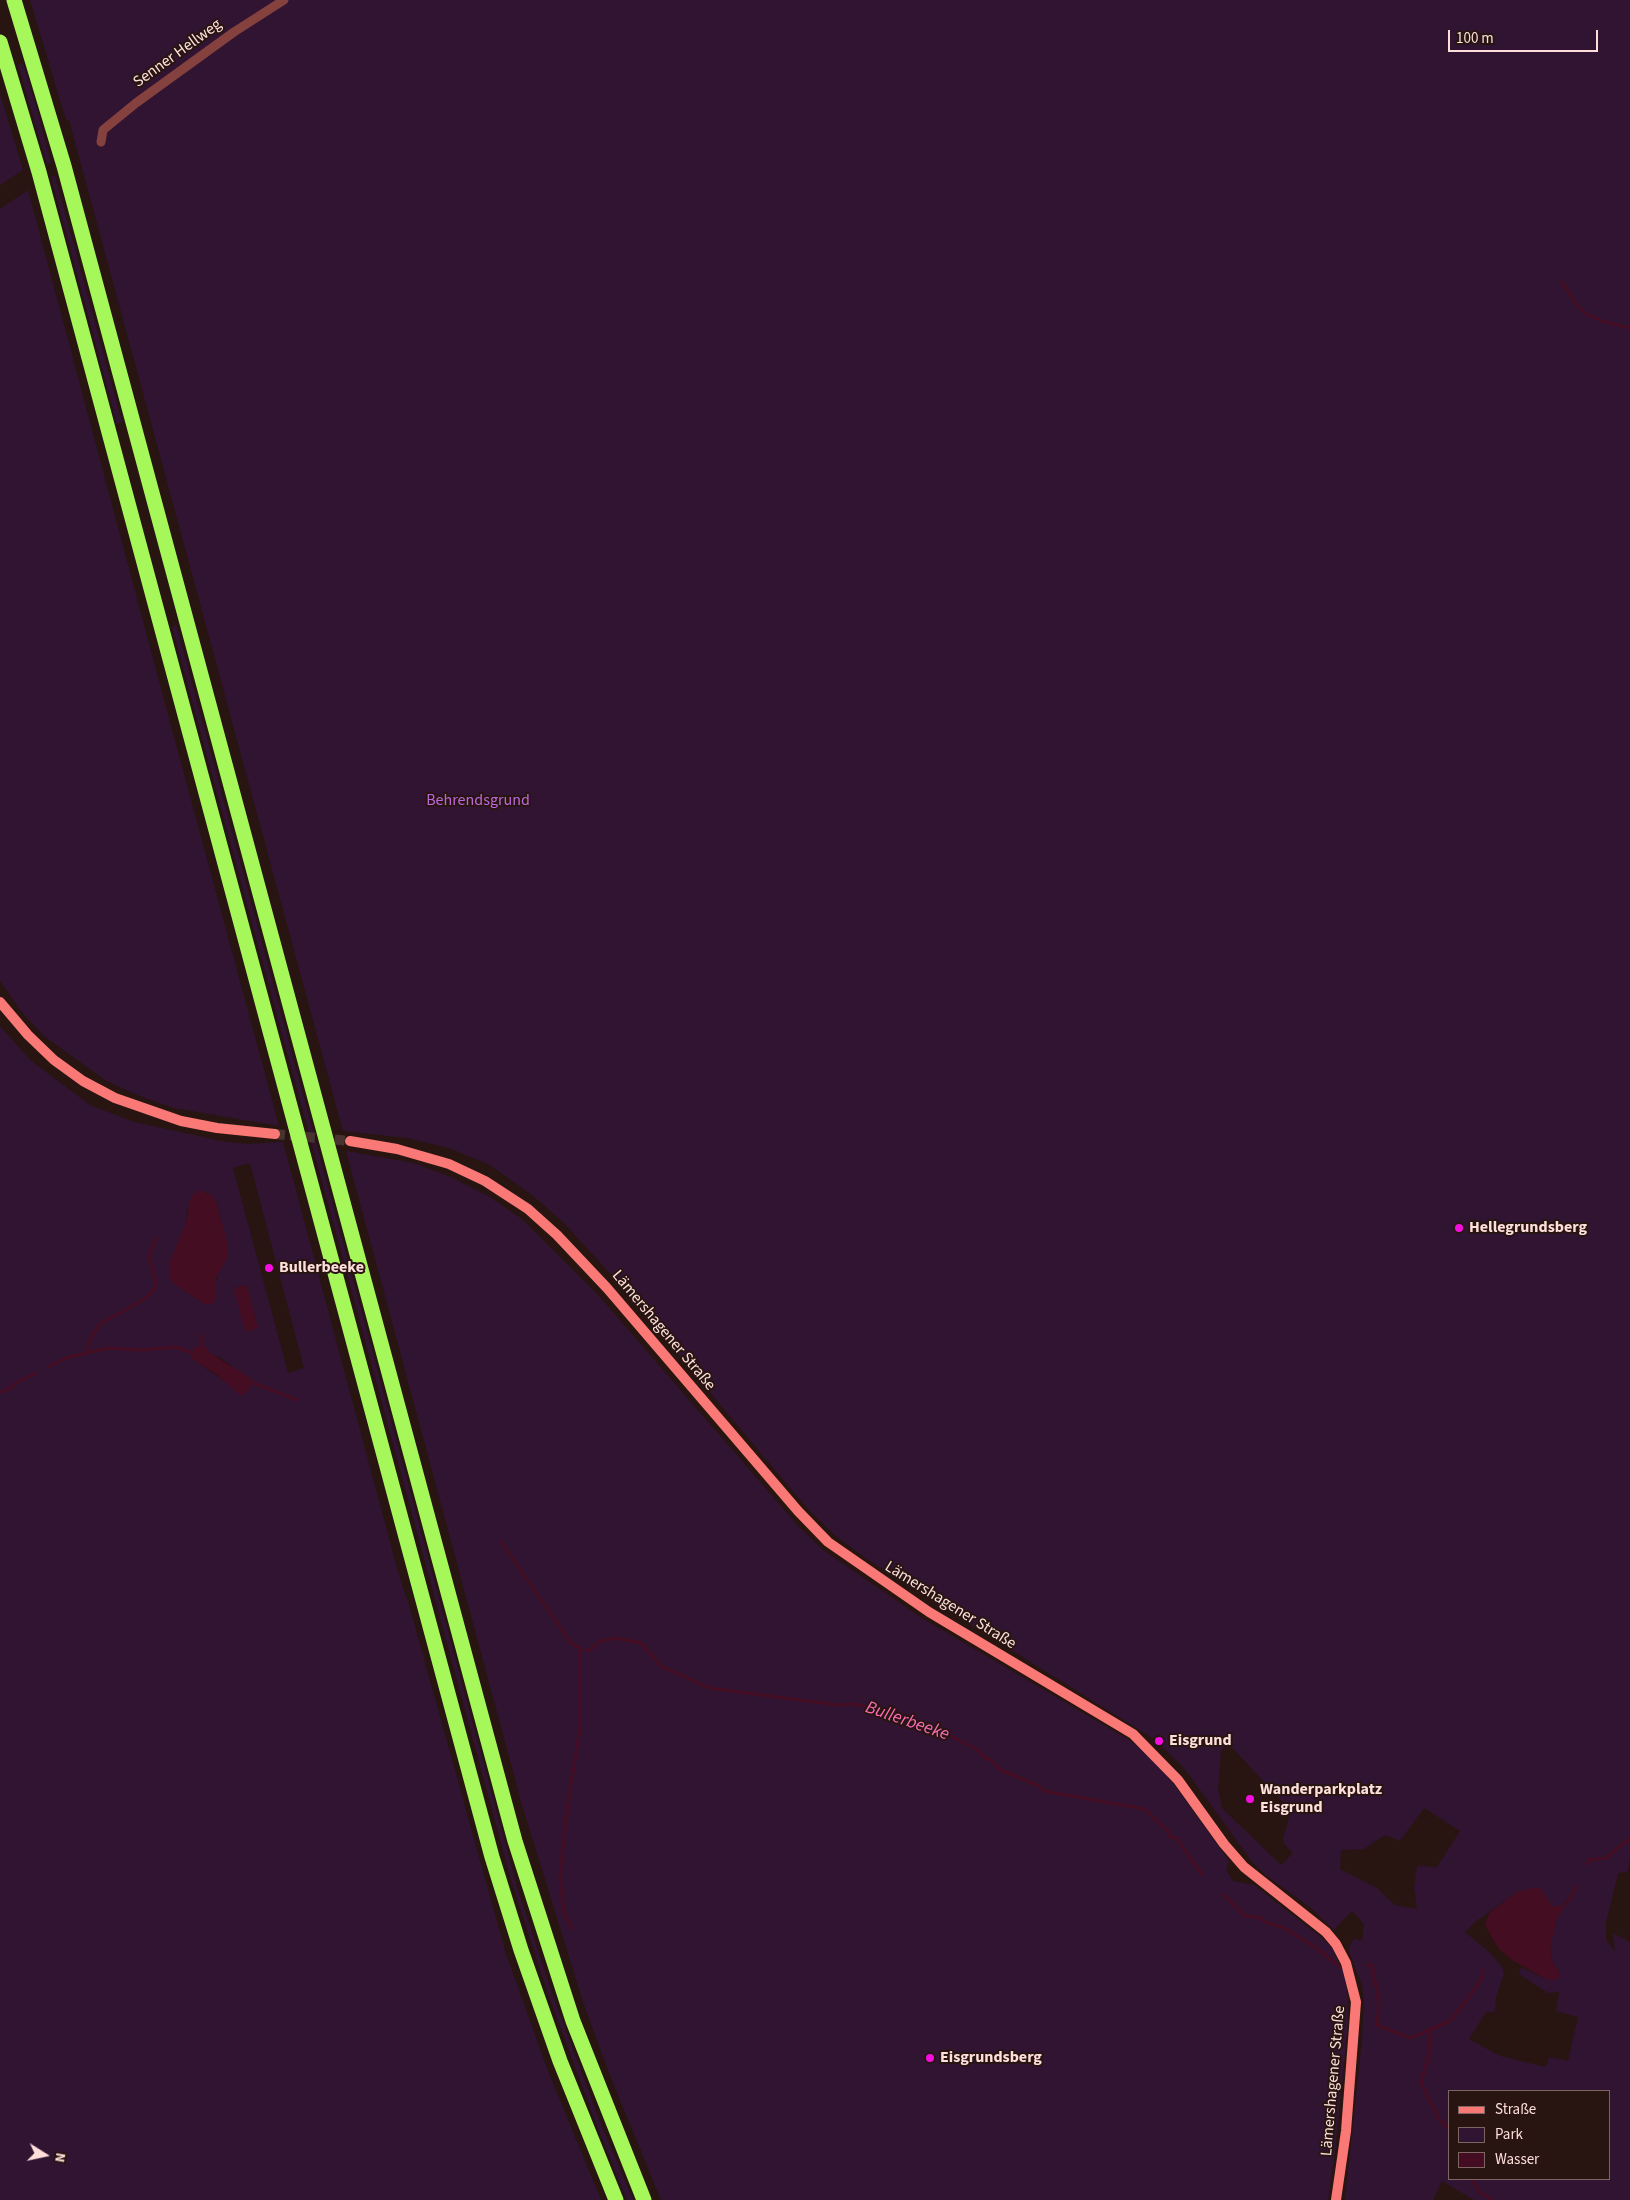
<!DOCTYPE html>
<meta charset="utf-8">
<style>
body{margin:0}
#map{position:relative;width:1630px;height:2200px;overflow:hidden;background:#281511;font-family:"Source Sans 3",sans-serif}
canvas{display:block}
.legend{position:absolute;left:1448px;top:2090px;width:162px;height:90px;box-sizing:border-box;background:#281511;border:1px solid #7e6561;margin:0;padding:6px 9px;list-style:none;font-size:15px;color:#fededa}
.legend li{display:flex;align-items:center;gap:10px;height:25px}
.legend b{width:25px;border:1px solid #7e6561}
.north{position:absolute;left:20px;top:2130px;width:50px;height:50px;-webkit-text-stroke:4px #281511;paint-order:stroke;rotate:100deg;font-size:14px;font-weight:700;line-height:20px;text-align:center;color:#fededa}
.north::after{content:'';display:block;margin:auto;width:18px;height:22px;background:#fededa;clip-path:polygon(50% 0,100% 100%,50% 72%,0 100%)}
.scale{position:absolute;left:1448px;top:30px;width:150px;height:22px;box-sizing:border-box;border:2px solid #fededa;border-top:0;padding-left:6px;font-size:15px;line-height:18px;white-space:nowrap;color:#fededa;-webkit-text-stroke:4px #281511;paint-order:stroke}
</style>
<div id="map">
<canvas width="1630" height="2200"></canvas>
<ul class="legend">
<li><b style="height:6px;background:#fa7875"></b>Straße</li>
<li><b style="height:14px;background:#311432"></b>Park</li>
<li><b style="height:14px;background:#450d22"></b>Wasser</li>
</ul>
<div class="north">N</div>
<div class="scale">100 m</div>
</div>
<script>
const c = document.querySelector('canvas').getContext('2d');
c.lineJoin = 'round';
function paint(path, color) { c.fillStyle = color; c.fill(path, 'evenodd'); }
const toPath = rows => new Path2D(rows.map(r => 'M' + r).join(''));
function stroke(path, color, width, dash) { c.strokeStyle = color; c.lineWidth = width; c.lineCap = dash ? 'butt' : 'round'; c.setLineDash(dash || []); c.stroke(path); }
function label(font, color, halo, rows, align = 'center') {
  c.font = font + ' "Source Sans 3",sans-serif'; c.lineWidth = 4; c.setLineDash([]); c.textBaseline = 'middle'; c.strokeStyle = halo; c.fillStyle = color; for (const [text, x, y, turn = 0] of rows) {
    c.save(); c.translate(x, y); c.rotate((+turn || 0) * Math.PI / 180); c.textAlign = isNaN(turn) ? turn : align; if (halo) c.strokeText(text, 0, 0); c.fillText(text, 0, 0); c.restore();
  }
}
paint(toPath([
 [30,0,1630,0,1630,1859,1627,1872,1618,1873,1606,1922,1606,1939,1615,1952,1613,1933,1630,1942,1630,2200,1474,2200,1442,2181,1433,2200,1345,2200,1362,2040,1364,2001,1362,1985,1349,1952,1350,1945,1354,1939,1362,1941,1364,1924,1352,1911,1334,1930,1311,1908,1267,1876,1253,1863,1184,1768,1154,1739,931,1600,867,1559,836,1536,809,1510,764,1457,619,1283,563,1222,532,1195,490,1165,449,1148,407,1138,343,1131,69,120,66,120],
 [1228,1743,1291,1811,1283,1838,1284,1844,1293,1853,1281,1865,1222,1808,1218,1789,1221,1751],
 [1424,1808,1460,1831,1437,1867,1417,1866,1414,1887,1417,1909,1395,1905,1377,1888,1340,1869,1341,1850,1364,1849,1385,1835,1400,1841],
 [1541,1889,1552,1906,1561,1906,1568,1900,1557,1918,1550,1948,1553,1964,1560,1972,1548,1980,1521,1967,1519,1974,1548,1993,1559,1992,1556,2011,1578,2017,1568,2061,1549,2057,1546,2067,1500,2056,1469,2039,1486,2012,1495,2012,1496,1997,1504,1973,1501,1965,1491,1954,1465,1932,1475,1922,1517,1892],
 [1449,2091,1609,2091,1609,2179,1449,2179],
 [23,63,38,113,51,163,47,164,18,65],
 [0,94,23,170,0,185],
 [55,176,122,422,117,424,51,177],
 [28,190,160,685,279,1126,174,1108,137,1095,105,1080,44,1036,21,1011,0,981,0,209],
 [176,624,517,1887,553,1996,601,2124,633,2200,627,2200,597,2126,547,1991,511,1880,172,627],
 [0,1026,30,1060,90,1105,134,1122,221,1141,247,1144,283,1142,398,1572,411,1612,506,1954,548,2071,601,2200,0,2200],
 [250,1163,304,1368,288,1373,233,1168],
 [206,1191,216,1202,222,1223,219,1271,214,1289,203,1303,174,1284,169,1277,186,1223,187,1210],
 [246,1285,258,1328,246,1331,234,1288],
 [206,1347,211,1354,221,1358,253,1382,250,1387,224,1381,197,1362],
 [346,1151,414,1163,451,1177,488,1196,522,1219,600,1297,799,1527,823,1550,920,1617,1129,1740,1155,1761,1175,1786,1229,1861,1226,1870,1233,1881,1254,1885,1322,1938,1332,1948,1344,1973,1348,1999,1348,2022,1335,2152,1328,2200,661,2200,611,2078,583,2002,522,1805]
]), '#311432');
paint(toPath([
 [200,1190,212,1195,216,1202,228,1245,227,1258,216,1278,215,1301,210,1305,203,1303,174,1284,169,1277,169,1264,186,1223,191,1196],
 [247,1285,258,1328,245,1332,234,1288],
 [195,1347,206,1347,211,1354,248,1376,253,1382,247,1392,241,1396,216,1374,191,1358],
 [1536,1887,1541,1889,1552,1906,1561,1906,1570,1899,1557,1918,1550,1948,1553,1964,1560,1972,1558,1979,1548,1980,1512,1960,1498,1948,1485,1925,1489,1913,1517,1892]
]), '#450d22');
stroke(toPath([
 [1562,282,1577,305,1586,314,1602,321,1630,328],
 [201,1349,202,1335],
 [86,1352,93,1334,101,1323,145,1299,154,1289,156,1280,149,1256,156,1238],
 [48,1367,66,1358,108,1348,141,1350,177,1347,195,1354],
 [251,1382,297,1400],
 [0,1392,9,1389,16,1383,36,1373],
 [501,1542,572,1644,580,1648,580,1728,566,1817,560,1877,564,1912,572,1929],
 [585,1650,589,1651,600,1641,617,1638,641,1643,661,1666,709,1688,838,1705,855,1704,883,1711,939,1730,978,1750,985,1758,991,1760,999,1769,1041,1787,1044,1791,1144,1809,1169,1832,1169,1837,1176,1838,1202,1874],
 [1587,1864,1589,1860,1606,1858,1630,1838],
 [1224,1895,1245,1916,1258,1917,1267,1923,1282,1927,1315,1947,1339,1966],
 [1568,1901,1577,1887],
 [1367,1965,1372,1965,1379,2003,1377,2025,1410,2038,1450,2021,1467,2000,1482,1978,1483,1970],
 [1430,2029,1429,2053,1421,2083,1439,2119,1449,2129],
 [1471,2179,1480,2192,1492,2200]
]), '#450d22', 3);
stroke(toPath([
 [275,1134,350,1141]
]), '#48332f', 10, [10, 5]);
stroke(toPath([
 [101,142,103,130,136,103,234,32,284,0]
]), '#85413e', 9);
stroke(toPath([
 [0,1002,28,1035,54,1060,83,1081,115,1098,181,1121,217,1128,275,1134],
 [350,1141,397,1149,449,1164,485,1181,528,1209,557,1235,607,1288,798,1511,828,1542,929,1612,1133,1734,1178,1780,1224,1844,1244,1867,1326,1932,1336,1944,1346,1963,1356,2002,1346,2131,1336,2200]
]), '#fa7875', 10);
stroke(toPath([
 [14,0,64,166,515,1841,573,2021,644,2200],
 [0,42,39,172,492,1857,521,1950,560,2061,616,2200]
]), '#a6f85a', 15);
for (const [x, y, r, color] of [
 [1459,1228,5,"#f50edf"],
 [269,1268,5,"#f50edf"],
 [1159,1741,5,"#f50edf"],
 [1250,1799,5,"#f50edf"],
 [930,2058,5,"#f50edf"]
]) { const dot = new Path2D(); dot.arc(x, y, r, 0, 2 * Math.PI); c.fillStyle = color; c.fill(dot); stroke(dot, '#281511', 2); }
label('16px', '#fededa', '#281511', [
 ["Senner Hellweg",178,54,-36],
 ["Lämershagener Straße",663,1331,50],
 ["Lämershagener Straße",950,1606,32],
 ["Lämershagener Straße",1334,2081,-85]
]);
label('16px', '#be67dc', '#281511', [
 ["Behrendsgrund",478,801]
]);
label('bold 16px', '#fededa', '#281511', [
 ["Hellegrundsberg",1469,1228],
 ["Bullerbeeke",279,1268],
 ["Eisgrund",1169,1741],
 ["Wanderparkplatz",1260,1790],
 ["Eisgrund",1260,1808],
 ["Eisgrundsberg",940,2058]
], 'left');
label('italic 18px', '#f96cb8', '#281511', [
 ["Bullerbeeke",907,1722,19]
]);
</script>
